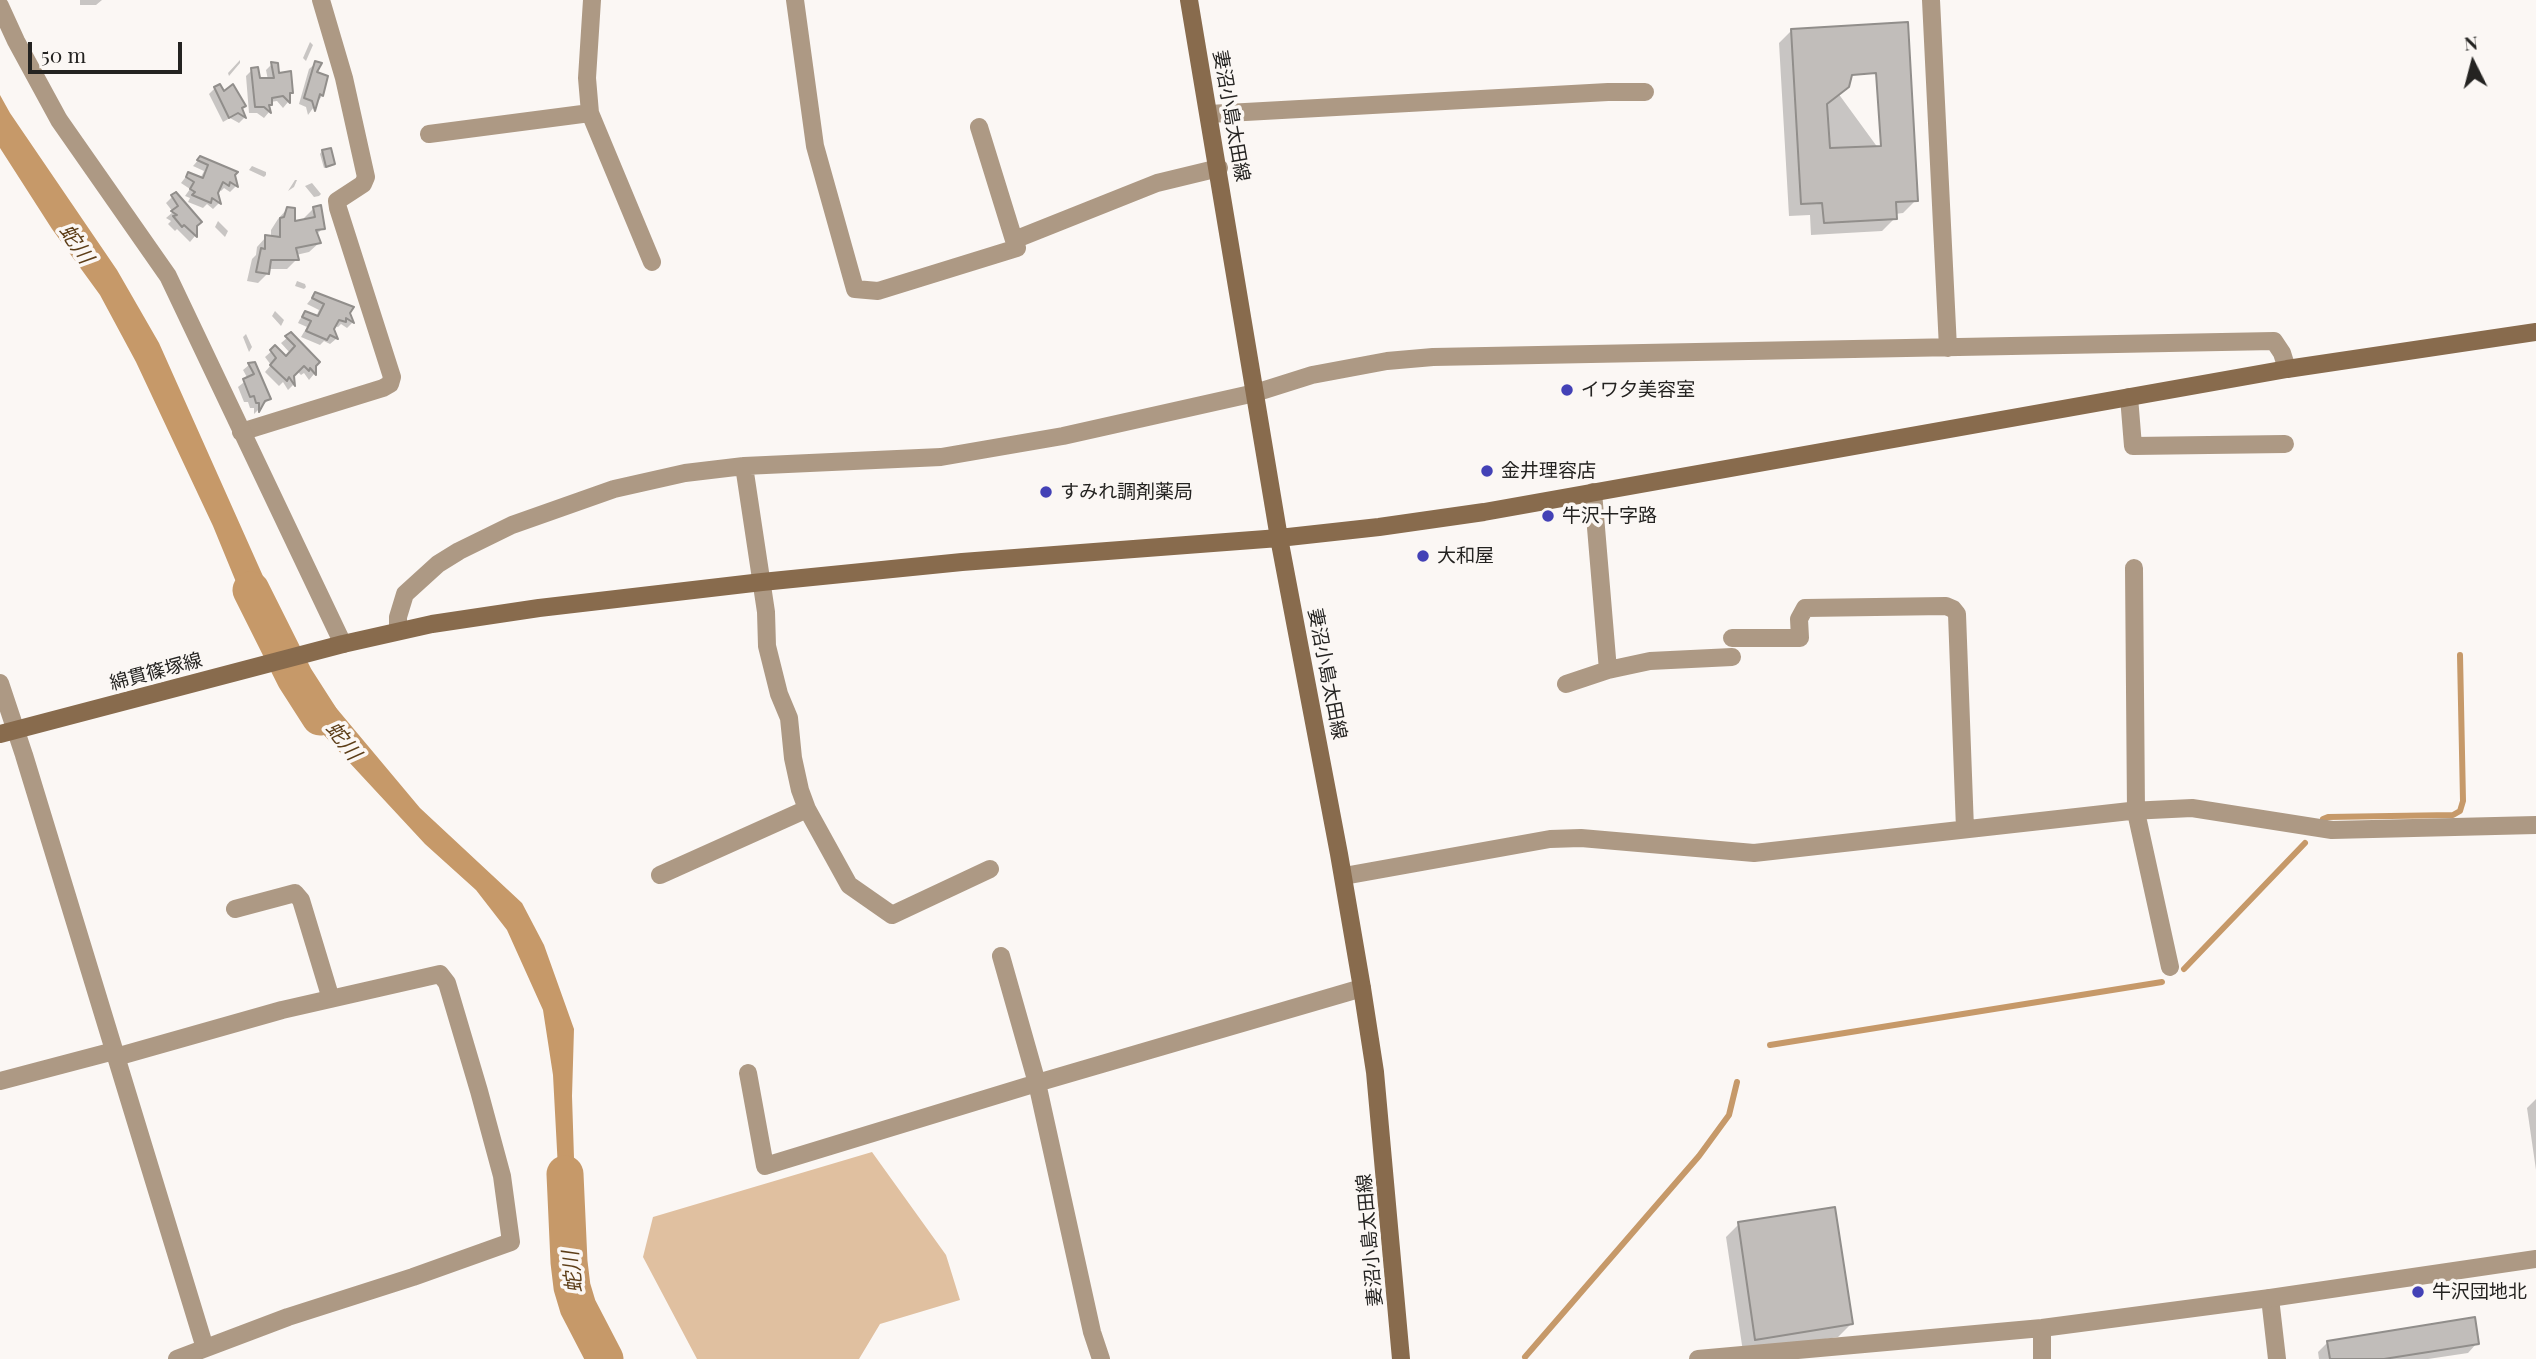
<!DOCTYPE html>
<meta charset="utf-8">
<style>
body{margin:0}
#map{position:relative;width:2536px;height:1359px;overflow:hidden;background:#fbf7f4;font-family:"Playfair Display",serif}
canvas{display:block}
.north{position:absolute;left:2438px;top:28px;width:70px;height:70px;-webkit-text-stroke:5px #fbf7f4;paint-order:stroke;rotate:354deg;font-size:19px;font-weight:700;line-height:28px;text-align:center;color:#242321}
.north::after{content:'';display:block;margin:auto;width:24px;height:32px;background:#242321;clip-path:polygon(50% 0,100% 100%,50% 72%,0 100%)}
.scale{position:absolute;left:28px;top:42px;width:154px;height:32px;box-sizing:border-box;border:4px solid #242321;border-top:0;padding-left:9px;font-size:21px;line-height:24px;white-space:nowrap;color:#242321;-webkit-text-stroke:5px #fbf7f4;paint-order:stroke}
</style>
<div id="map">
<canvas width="2536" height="1359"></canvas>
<div class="north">N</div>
<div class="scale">50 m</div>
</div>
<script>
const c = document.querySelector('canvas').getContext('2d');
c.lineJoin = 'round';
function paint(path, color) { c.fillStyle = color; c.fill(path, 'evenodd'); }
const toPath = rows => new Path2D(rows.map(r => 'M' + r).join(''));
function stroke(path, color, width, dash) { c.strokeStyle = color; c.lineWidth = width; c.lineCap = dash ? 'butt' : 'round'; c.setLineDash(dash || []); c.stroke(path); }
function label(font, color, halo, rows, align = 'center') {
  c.font = font + ' "Playfair Display","Noto Sans JP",serif'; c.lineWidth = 7; c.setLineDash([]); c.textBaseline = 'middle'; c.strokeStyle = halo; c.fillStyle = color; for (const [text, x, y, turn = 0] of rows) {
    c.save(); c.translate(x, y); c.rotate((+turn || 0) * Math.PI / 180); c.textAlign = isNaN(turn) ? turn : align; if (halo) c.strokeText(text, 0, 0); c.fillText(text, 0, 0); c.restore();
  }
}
paint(toPath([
 [872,1152,946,1255,960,1300,880,1324,859,1359,697,1359,643,1257,653,1217]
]), '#e0c0a0');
paint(toPath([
 [0,95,10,113,117,270,159,343,287,630,259,638,213,526,136,362,100,295,52,229,0,148],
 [309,670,322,691,420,808,522,903,544,945,574,1029,572,1096,576,1220,561,1225,553,1075,543,1010,507,930,476,890,425,844,322,733,285,677],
 [578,1230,588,1304,621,1359,598,1359,571,1311,563,1272,560,1234]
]), '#c69969');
paint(toPath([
 [80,0,102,0,96,5,80,5],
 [1792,30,1916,200,1903,213,1895,214,1895,218,1882,231,1811,235,1810,215,1789,216,1779,43],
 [310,42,313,45,306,61,303,58],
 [240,60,240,63,229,76,228,73],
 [316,63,315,73,326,77,322,96,308,115,306,107,299,104,309,69],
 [272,64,291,93,288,96,288,102,283,108,277,101,270,102,269,112,264,118,257,113,249,113,246,76,252,70,258,80,268,80,266,70],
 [215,88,240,109,244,118,239,123,230,118,223,122,209,94],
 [322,151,333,164,331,166,324,168,320,154],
 [200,158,233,175,236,186,230,192,224,188,221,191,218,189,216,193,219,203,213,209,207,204,203,208,188,202,190,198,185,196,190,189,181,183,188,174,200,179,204,171,193,166],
 [252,166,266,172,266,175,264,177,249,170],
 [295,180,297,180,294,187,288,191],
 [312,183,321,194,319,196,314,197,305,186],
 [172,197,195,226,195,236,190,242,177,229,175,231,168,224,171,221,166,218,173,212,166,203],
 [314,208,323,228,316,235,319,243,309,252,296,255,297,259,287,269,268,269,268,273,258,283,247,281,252,259,256,255,257,247,266,237,271,238,271,230,278,219,287,209,294,223,305,221,304,218],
 [218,221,228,231,225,237,215,227],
 [297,281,305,284,306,287,304,289,295,286],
 [315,294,348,313,352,323,347,328,341,324,338,327,334,326,332,329,336,339,330,344,324,341,320,345,301,337,307,327,298,323,300,319,306,313,316,317,319,310,307,304],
 [275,311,284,320,281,326,272,316],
 [246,334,252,347,249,352,243,337],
 [287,338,314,365,314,374,309,380,304,373,301,375,297,371,292,376,293,385,288,390,283,382,279,386,265,372,271,365,265,357,275,348,285,358,290,353,281,343],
 [254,364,269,399,254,414,254,408,250,408,248,402,244,402,238,387,248,379,243,370,249,365],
 [2536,1099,2536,1170,2527,1108],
 [1739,1224,1851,1324,1838,1337,1743,1352,1726,1237],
 [2328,1342,2477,1343,2468,1353,2428,1359,2319,1359,2318,1352]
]), '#0003');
stroke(toPath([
 [2323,819,2328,817,2453,815,2460,811,2463,801,2460,655],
 [2184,969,2305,843],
 [1770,1045,2162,982],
 [1525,1357,1699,1156,1729,1115,1737,1082]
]), '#c69969', 6);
stroke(toPath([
 [251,590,295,678,320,717],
 [565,1174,569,1262,572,1287,578,1307,605,1359]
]), '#c69969', 37);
const building = toPath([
 [1908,22,1918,201,1896,202,1897,219,1824,223,1822,203,1801,204,1791,29,1908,22],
 [315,61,322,63,317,72,328,76,323,96,320,94,315,111,312,101,304,98,315,61],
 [271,62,278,63,279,73,291,71,293,93,290,93,290,103,283,96,272,98,272,105,269,105,271,113,264,107,255,107,251,68,258,67,260,78,274,78,271,62],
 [1876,73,1881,146,1830,148,1827,104,1849,87,1852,75,1876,73],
 [220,84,224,91,233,84,246,106,242,108,246,118,238,113,229,118,214,87,220,84],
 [331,148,335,164,326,167,322,150,331,148],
 [200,156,238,172,235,175,238,187,230,182,229,186,223,182,218,193,221,204,212,198,211,203,192,195,195,192,190,189,194,182,186,177,188,172,203,178,208,165,197,160,200,156],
 [176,192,202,222,197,226,197,237,184,225,182,227,173,216,177,215,171,211,178,206,171,195,176,192],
 [321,205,325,229,316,230,321,243,296,248,299,260,271,260,269,274,256,272,261,248,265,249,265,235,280,237,280,218,284,217,287,207,295,208,295,221,315,217,313,207,321,205],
 [315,292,354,307,350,313,354,323,346,318,346,322,339,320,334,329,338,339,330,335,327,340,306,331,311,321,302,317,305,311,318,316,324,304,312,298,315,292],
 [291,332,320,362,316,366,316,375,310,368,309,371,304,366,294,376,295,386,289,377,287,381,270,365,276,358,270,350,275,345,286,356,295,346,285,336,291,332],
 [255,362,271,399,265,401,259,412,259,403,256,403,254,396,250,397,243,379,254,374,248,363,255,362],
 [1835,1207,1853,1324,1755,1340,1738,1222,1835,1207],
 [2475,1317,2479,1344,2384,1359,2330,1359,2327,1341,2475,1317]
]);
paint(building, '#c1bdba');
stroke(building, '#918e8b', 2);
stroke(toPath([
 [592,0,587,78,590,113,652,262],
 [795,0,815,146,855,289,878,291,1017,248,1014,240,1157,183,1219,168],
 [1931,0,1948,348],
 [1209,114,1608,92,1645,92],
 [979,127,1014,240],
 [429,134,590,113],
 [2129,397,2133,446,2285,444],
 [241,432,383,388,390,384,392,377,338,208,337,201,363,184,366,177,344,78,321,0],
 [744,466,766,612,767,646,779,694,789,718,793,758,800,790,807,809,849,885,892,915,990,869],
 [1593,492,1608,670],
 [2134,568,2136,812,2170,967],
 [398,630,398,617,405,594,438,564,459,551,512,525,614,489,685,473,744,466,941,457,1063,436,1255,393,1312,375,1387,361,1433,357,2274,341,2282,353,2287,369],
 [1732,638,1800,638,1799,619,1805,608,1946,606,1953,609,1957,614,1965,829],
 [0,683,24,755,205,1348],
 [1566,684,1608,670,1650,661,1732,657],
 [660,875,807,809],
 [1344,876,1550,839,1581,838,1754,853,2130,811,2192,808,2332,830,2536,825],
 [235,909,295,893,301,900,331,999],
 [1001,956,1037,1083,1092,1332,1101,1359],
 [116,1057,282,1010,440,974,447,983,479,1091,502,1176,511,1242,413,1277,288,1317,177,1359],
 [748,1073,765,1166,1037,1083,1362,988],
 [0,1081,114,1051],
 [2270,1298,2277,1359]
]), '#ad9984', 18);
stroke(toPath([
 [0,6,16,41,59,120,168,276,343,644],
 [2042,1328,2042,1359],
 [1698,1359,2042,1328,2270,1298,2536,1259]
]), '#ad9984', 18);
stroke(toPath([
 [1189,0,1279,538,1339,854,1362,988,1375,1072,1401,1359],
 [0,734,343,644,432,624,539,608,762,582,962,562,1279,538,1379,527,1484,512,2287,369,2536,332]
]), '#886b4d', 18);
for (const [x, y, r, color] of [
 [1567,390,7,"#4341b6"],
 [1487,471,7,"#4341b6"],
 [1046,492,7,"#4341b6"],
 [1548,516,7,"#4341b6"],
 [1423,556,7,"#4341b6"],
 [2418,1292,7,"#4341b6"]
]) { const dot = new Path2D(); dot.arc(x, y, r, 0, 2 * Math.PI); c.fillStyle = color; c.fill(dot); stroke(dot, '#fbf7f4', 2.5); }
label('19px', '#242321', '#fbf7f4', [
 ["妻沼小島太田線",1231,116,80],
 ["綿貫篠塚線",156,672,-15],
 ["妻沼小島太田線",1327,674,79],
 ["妻沼小島太田線",1370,1240,-95]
]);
label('19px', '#242321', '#fbf7f4', [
 ["イワ夕美容室",1581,390],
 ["金井理容店",1501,471],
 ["すみれ調剤薬局",1060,492],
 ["牛沢十字路",1562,516],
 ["大和屋",1437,556],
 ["牛沢団地北",2432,1292]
], 'left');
label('italic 21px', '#5d3e18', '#fbf7f4', [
 ["蛇川",76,244,56],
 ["蛇川",343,741,52],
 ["蛇川",573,1272,-96]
]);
</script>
